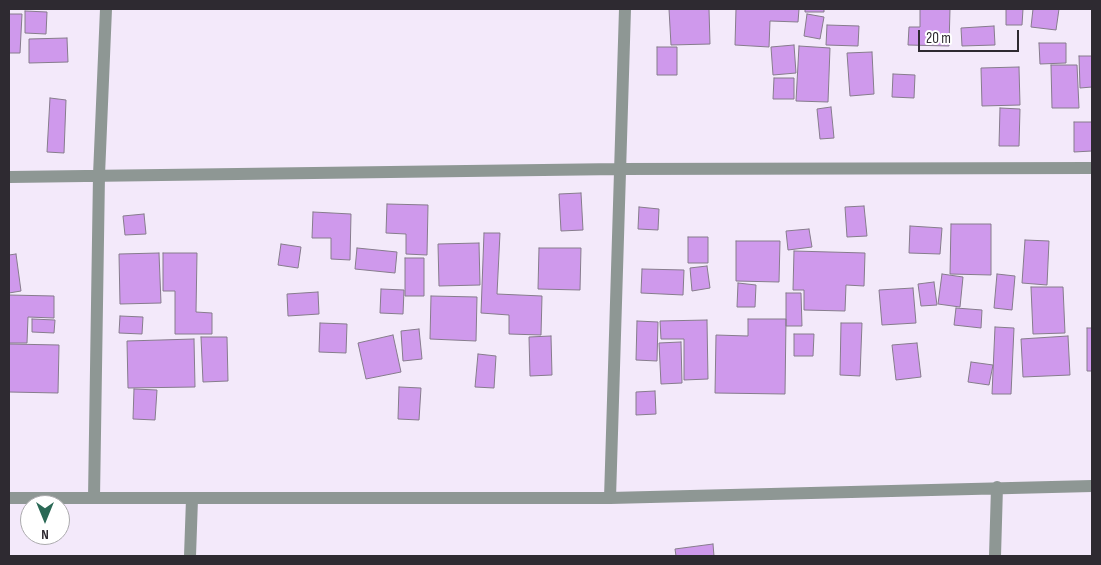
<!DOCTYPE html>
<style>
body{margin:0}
#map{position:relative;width:1101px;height:565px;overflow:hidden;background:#f3e9fa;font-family:"Sofia Sans Condensed",sans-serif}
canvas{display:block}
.frame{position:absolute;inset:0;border:10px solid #2e2a31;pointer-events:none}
.north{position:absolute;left:20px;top:495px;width:50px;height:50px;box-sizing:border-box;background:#fff;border:1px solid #abaaad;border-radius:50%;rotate:180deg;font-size:14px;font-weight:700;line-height:20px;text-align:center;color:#2e2a31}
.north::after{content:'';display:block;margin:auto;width:18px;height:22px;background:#2b6956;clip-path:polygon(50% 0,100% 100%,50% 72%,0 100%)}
.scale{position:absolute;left:918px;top:30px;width:101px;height:22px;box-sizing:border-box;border:2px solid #2e2a31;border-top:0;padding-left:6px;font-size:15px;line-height:18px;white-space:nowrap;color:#2e2a31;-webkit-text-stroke:4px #fff;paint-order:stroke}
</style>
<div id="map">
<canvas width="1101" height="565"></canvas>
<div class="frame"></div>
<div class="north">N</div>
<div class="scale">20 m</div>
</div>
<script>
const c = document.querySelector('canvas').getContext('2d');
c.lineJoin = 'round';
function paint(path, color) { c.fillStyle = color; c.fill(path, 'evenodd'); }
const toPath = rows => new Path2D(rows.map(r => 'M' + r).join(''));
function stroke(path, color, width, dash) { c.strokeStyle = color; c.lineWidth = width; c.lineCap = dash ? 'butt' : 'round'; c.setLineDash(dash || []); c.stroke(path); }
const building = toPath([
 [669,9,709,9,710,44,671,45,669,9],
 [736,9,799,9,798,22,770,21,769,47,735,45,736,9],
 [805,9,824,9,824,12,805,12,805,9],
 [920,9,950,9,949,46,908,45,909,27,920,27,920,9],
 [1006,9,1023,9,1022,25,1006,25,1006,9],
 [1033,9,1059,9,1056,30,1031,27,1033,9],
 [25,11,47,12,46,34,25,33,25,11],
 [9,14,22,14,20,53,9,53,9,14],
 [807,14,824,17,820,39,804,36,807,14],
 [827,25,859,26,858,46,826,45,827,25],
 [994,26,995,45,962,46,961,28,994,26],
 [67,38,68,62,29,63,29,39,67,38],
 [1039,43,1066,43,1066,63,1040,64,1039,43],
 [794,45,796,73,773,75,771,47,794,45],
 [799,46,830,48,828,102,796,101,799,46],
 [657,47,677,47,677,75,657,75,657,47],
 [872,52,874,94,850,96,847,53,872,52],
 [1079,56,1092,56,1092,87,1080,88,1079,56],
 [1051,65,1077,65,1079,108,1052,108,1051,65],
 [1019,67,1020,105,982,106,981,68,1019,67],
 [893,74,915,75,914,98,892,97,893,74],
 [774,78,794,78,794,99,773,99,774,78],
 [50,98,66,100,64,153,47,152,50,98],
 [831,107,834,138,820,139,817,109,831,107],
 [1000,108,1020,109,1019,146,999,146,1000,108],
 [1074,122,1092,122,1092,151,1074,152,1074,122],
 [581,193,583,230,561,231,559,194,581,193],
 [387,204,428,205,427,255,406,254,406,234,386,233,387,204],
 [864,206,867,236,847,237,845,207,864,206],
 [639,207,659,209,658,230,638,229,639,207],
 [313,212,351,214,350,260,331,259,331,238,312,238,313,212],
 [144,214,146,234,125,235,123,216,144,214],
 [951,224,991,224,991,275,950,274,951,224],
 [910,226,942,228,940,254,909,253,910,226],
 [809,229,812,247,788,250,786,231,809,229],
 [484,233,500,233,497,294,542,296,541,335,509,334,509,315,481,313,484,233],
 [688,237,708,237,708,263,688,263,688,237],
 [1025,240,1049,241,1047,285,1022,283,1025,240],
 [736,241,780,241,779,282,736,281,736,241],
 [479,243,480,285,439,286,438,244,479,243],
 [281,244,301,247,298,268,278,265,281,244],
 [357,248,397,252,395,273,355,269,357,248],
 [539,248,581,248,580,290,538,289,539,248],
 [794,251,865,253,864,286,846,285,845,311,804,310,804,290,793,290,794,251],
 [159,253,161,303,120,304,119,254,159,253],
 [163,253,197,253,196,312,212,313,212,334,175,334,175,291,163,291,163,253],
 [16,254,21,291,9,293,9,255,16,254],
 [405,258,424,258,424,296,405,296,405,258],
 [707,266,710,288,692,291,690,268,707,266],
 [642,269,684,270,683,295,641,293,642,269],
 [942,274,963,277,960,307,938,304,942,274],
 [997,274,1015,276,1012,310,994,308,997,274],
 [934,282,937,305,921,306,918,284,934,282],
 [738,283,756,285,755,307,737,307,738,283],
 [1031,287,1063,287,1065,333,1033,334,1031,287],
 [913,288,916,323,882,325,879,290,913,288],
 [381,289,404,290,403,314,380,313,381,289],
 [318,292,319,314,288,316,287,294,318,292],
 [786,293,801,293,802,326,786,326,786,293],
 [9,295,54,296,54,318,28,317,27,343,9,343,9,295],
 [431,296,477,297,476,341,430,339,431,296],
 [956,308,982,310,981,328,954,325,956,308],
 [120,316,143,317,142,334,119,333,120,316],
 [32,319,55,320,54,333,32,332,32,319],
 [748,319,786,319,785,394,715,393,716,335,748,336,748,319],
 [707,320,708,379,684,380,684,339,661,339,660,321,707,320],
 [637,321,658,322,657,361,636,360,637,321],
 [320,323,347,324,346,353,319,352,320,323],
 [841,323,862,323,860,376,840,375,841,323],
 [995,327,1014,328,1011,394,992,394,995,327],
 [1087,328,1092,328,1092,371,1087,371,1087,328],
 [419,329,422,359,403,361,401,331,419,329],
 [794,334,814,334,813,356,794,356,794,334],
 [393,335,401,372,366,379,358,343,393,335],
 [551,336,552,375,530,376,529,337,551,336],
 [1068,336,1070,375,1023,377,1021,339,1068,336],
 [201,337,227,337,228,381,203,382,201,337],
 [194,339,195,387,128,388,127,341,194,339],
 [681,342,682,383,661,384,659,343,681,342],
 [917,343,921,377,896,380,892,345,917,343],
 [9,344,59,345,58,393,9,392,9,344],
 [478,354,496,356,494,388,475,387,478,354],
 [971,362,993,365,989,385,968,382,971,362],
 [399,387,421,388,419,420,398,419,399,387],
 [134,389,157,390,155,420,133,419,134,389],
 [655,391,656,414,636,415,636,392,655,391],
 [713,544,714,556,676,556,675,549,713,544]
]);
paint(building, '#cf99ec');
stroke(building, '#867c8c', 1);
stroke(toPath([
 [9,177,619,169,1092,168],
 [9,498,610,498,1092,486],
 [94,498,99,175,106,9],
 [610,498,625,9],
 [190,556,192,499],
 [995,556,997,487]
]), '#8e9794', 12);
</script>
